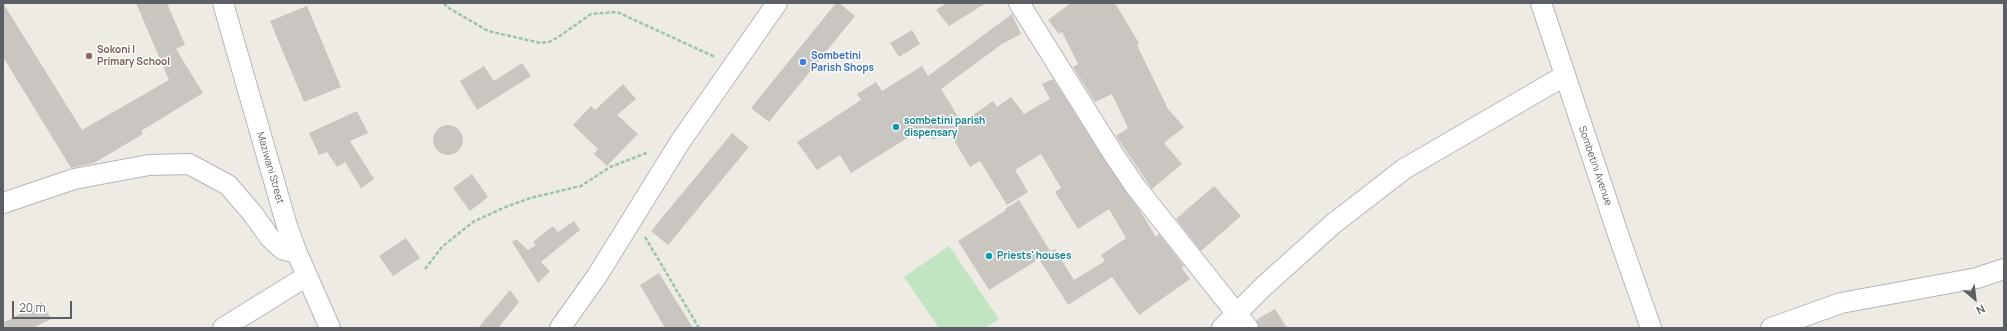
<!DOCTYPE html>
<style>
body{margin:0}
#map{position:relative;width:2007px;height:331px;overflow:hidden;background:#eeebe4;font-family:Manrope,sans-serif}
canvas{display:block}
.frame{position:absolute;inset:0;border:4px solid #5c5f64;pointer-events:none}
.north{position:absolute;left:1955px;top:279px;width:40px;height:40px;-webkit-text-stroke:3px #fff;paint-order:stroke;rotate:152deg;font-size:11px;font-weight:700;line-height:16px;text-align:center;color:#5c5f64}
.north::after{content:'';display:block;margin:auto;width:14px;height:18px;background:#5c5f64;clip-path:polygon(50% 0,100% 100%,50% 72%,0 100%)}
.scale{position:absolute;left:12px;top:301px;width:60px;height:18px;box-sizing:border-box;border:2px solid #5c5f64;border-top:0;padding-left:5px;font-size:12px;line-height:14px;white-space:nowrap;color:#5c5f64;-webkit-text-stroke:3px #fff;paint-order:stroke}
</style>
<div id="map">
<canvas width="2007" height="331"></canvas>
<div class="frame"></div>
<div class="north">N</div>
<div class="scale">20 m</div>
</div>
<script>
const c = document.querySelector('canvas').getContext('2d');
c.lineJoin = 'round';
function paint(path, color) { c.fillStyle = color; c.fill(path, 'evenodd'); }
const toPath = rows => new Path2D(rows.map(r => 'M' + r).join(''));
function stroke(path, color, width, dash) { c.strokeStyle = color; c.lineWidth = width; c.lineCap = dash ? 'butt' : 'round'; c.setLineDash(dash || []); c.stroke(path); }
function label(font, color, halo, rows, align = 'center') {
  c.font = font + ' Manrope,sans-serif'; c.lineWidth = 3; c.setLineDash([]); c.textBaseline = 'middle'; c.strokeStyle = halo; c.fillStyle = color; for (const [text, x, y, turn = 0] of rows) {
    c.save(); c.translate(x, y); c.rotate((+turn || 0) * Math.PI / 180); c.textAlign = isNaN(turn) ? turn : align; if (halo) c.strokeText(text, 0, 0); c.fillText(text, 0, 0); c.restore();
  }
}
paint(toPath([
 [949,246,999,319,985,328,939,328,904,277]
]), '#c2e5c1');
paint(toPath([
 [3,3,82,130,169,80,136,3,167,3,185,45,176,49,203,93,141,131,143,134,94,163,71,168,3,57],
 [836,3,839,3,855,16,769,122,751,108],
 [946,3,986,3,949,26,936,10],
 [1071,3,1115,3,1139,43,1137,45,1168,109,1184,127,1164,143,1182,164,1152,189,1116,136,1128,128,1112,94,1095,102,1073,67,1078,64,1062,32,1059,34,1048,20],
 [307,6,341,87,304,102,270,21],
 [1012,14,1021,34,1002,44,941,89,962,123,993,101,997,107,1011,97,1024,114,1050,99,1042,84,1053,79,1126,192,1139,209,1156,237,1159,234,1184,266,1182,268,1190,279,1139,315,1112,277,1068,305,1039,259,989,290,958,241,1006,210,1005,209,1019,200,1050,251,1055,249,1074,280,1105,261,1101,255,1126,238,1109,209,1078,229,1055,192,1061,188,1041,154,1015,170,1028,192,1007,205,980,161,970,167,948,130,933,140,925,127,851,173,840,155,817,170,797,142,861,100,857,94,876,82,882,91,922,66,928,76],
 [912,30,920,44,899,57,890,43],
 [522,63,531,76,477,110,460,81,484,66,494,81],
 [623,84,636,99,617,115,638,134,607,166,594,154,598,149,573,125,591,106,595,110],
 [357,111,368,133,350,141,374,179,361,188,345,162,337,167,327,152,319,155,309,133],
 '433 140a15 15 0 1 1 30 0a15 15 0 1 1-30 0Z',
 [732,133,749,147,668,245,651,231],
 [472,174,488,197,470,211,453,188],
 [1214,186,1241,216,1201,251,1176,219],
 [574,221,580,230,541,262,550,271,538,283,512,242,516,239,528,250,536,245,533,242,553,226,558,232],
 [406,238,420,258,393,276,379,256],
 [659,273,693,328,665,328,640,285],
 [510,290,519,302,498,328,478,328],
 [42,302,51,319,33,328,3,328,3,323],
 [1275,309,1287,328,1259,328,1256,320]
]), '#c9c6c1');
const minor = toPath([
 [223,3,287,226,297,253,330,328],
 [1019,3,1114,155,1135,186,1248,328],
 [1541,3,1620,240,1651,328],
 [3,203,74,179,149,165,189,164,228,185,253,214,270,238,282,249,297,253],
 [223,328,307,276],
 [560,328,597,276,680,142,777,3],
 [1222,328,1264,286,1333,224,1404,169,1564,76],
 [1771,328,1841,303,1977,278,2004,269]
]);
stroke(minor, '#b4b6ba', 22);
stroke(toPath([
 [444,3,447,7,488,31,541,43,549,42,557,38,591,14,617,12,715,57],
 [645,237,699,328],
 [425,269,442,247,473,222,503,208,530,198,581,186,610,167,649,152]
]), '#9bc5a5', 2.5, [4, 2]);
stroke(minor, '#fff', 20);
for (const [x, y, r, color] of [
 [89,56,4,"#8d6e63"],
 [803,62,4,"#3f7fe0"],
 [896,127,4,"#0f9aa8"],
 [989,256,4,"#0f9aa8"]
]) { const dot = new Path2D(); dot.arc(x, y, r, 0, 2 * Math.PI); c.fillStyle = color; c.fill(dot); stroke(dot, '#fff', 1.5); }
label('bold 10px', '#785e54', '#fff', [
 ["Sokoni I",97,50],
 ["Primary School",97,62]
], 'left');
label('bold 10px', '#366cbe', '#fff', [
 ["Sombetini",811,56],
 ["Parish Shops",811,68]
], 'left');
label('bold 10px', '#0d838f', '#fff', [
 ["sombetini parish",904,121],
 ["dispensary",904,133],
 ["Priests' houses",997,256]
], 'left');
label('10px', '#5c5f64', '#fff', [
 ["Sombetini Avenue",1595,166,71],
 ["Maziwani Street",270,168,74]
]);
</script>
